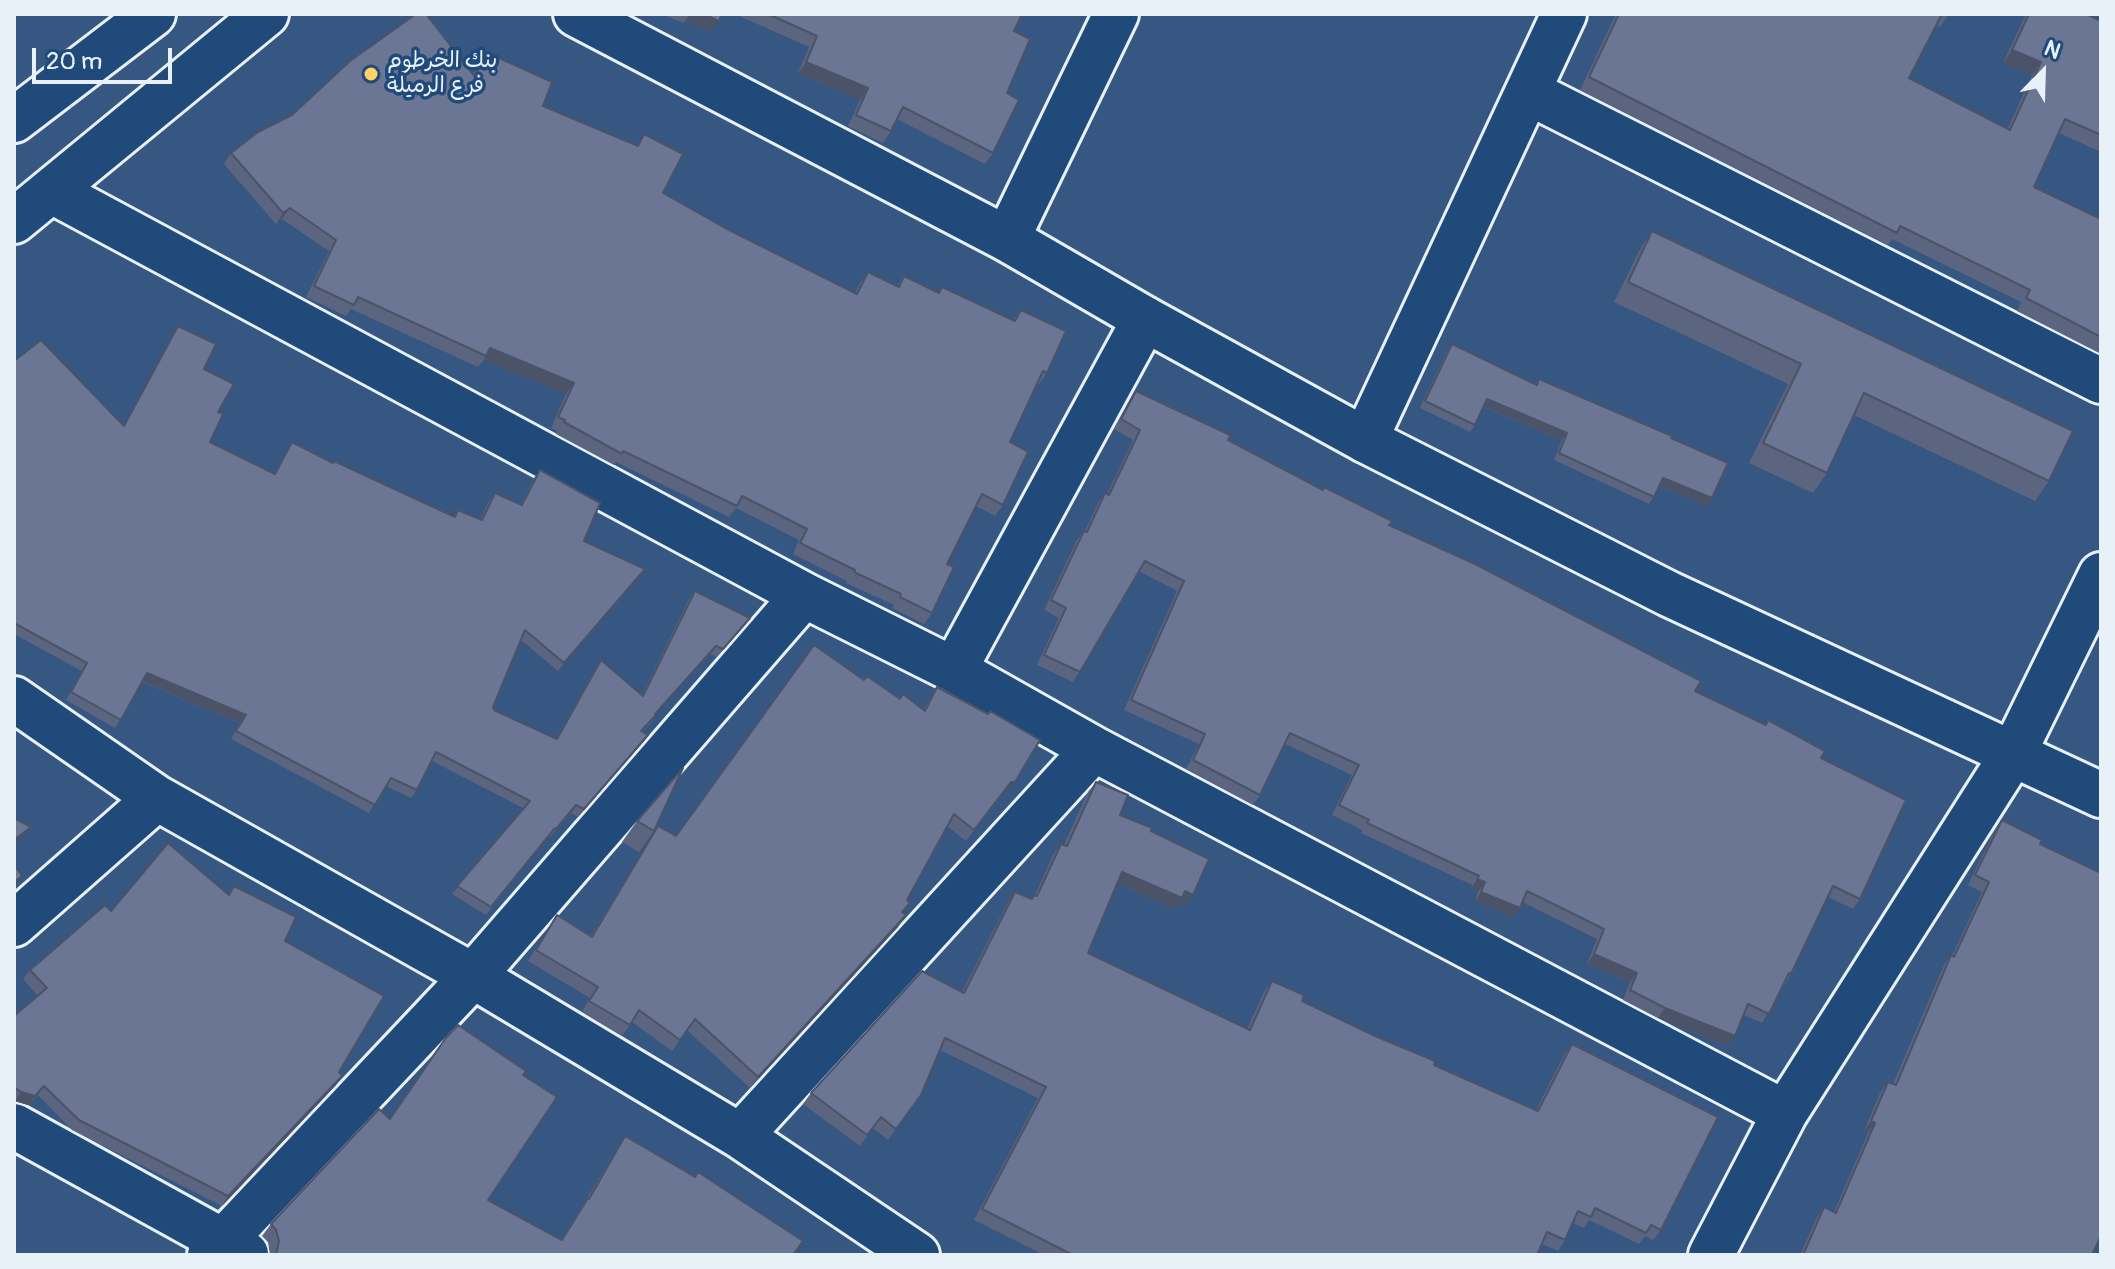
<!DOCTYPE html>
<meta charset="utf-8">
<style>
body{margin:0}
#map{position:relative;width:2115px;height:1269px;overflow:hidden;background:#365782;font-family:Pangolin,sans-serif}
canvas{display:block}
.frame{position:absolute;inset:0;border:16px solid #e8f1f8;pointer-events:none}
.north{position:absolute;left:2003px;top:32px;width:80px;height:80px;-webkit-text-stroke:6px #1f4a7a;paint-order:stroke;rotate:23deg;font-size:22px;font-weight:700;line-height:32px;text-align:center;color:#e8f1f8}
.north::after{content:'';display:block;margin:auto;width:28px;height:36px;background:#e8f1f8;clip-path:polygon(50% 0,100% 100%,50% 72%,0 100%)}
.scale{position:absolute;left:32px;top:48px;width:140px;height:36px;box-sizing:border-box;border:4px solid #e8f1f8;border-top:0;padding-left:10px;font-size:24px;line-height:28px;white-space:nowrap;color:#e8f1f8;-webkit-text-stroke:6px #1f4a7a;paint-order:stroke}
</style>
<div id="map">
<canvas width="2115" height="1269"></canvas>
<div class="frame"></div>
<div class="north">N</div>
<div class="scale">20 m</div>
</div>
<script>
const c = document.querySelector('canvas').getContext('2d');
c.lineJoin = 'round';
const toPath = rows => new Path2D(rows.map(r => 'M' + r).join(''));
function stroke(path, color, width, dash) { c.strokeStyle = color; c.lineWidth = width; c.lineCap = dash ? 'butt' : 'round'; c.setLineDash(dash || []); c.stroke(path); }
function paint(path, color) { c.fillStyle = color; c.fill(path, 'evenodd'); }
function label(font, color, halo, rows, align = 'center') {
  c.font = font + ' Pangolin,"Playpen Sans Arabic",sans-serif'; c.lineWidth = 7; c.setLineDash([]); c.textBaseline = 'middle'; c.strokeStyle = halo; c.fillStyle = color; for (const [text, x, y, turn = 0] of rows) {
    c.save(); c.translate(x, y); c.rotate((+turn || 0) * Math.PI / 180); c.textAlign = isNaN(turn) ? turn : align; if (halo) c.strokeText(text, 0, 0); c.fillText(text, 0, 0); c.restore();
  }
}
const minor = toPath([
 [1528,92,2101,381],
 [52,191,804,595,954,670,1094,749,1785,1113],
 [1007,239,1116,14],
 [1365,440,1564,14],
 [954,670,1145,319],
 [14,699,157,798,473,976,740,1136,917,1255],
 [14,924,157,798],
 [14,1126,246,1254],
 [740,1136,1094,749],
 [210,1255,473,976,804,595],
 [1711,1255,1785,1113,2013,754,2101,575]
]);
const tertiary = toPath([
 [576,14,1007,239,1145,319,1365,440,1669,594,2101,795]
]);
const secondary = toPath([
 [14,120,153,14],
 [14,221,266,14]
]);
stroke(minor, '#e8f1f8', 50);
stroke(tertiary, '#e8f1f8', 50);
stroke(secondary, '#e8f1f8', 50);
stroke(minor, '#1f4a7a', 44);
stroke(tertiary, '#1f4a7a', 44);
stroke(secondary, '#1f4a7a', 44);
paint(toPath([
 [662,14,722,14,711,32,685,21,683,23],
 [735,14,1022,14,1014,31,1007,93,993,153,985,164,897,119,891,131,883,143,848,126,860,100,798,73,809,47],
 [1616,14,1949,14,1940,27,1936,25,1909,78,2008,128,2032,75,2003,63,2026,14,2086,14,2101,21,2101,152,2059,133,2034,187,2101,219,2101,354,2017,311,2021,302,1892,239,1888,245,1580,90],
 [486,52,543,106,636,146,644,134,663,193,727,229,855,293,860,283,868,272,897,286,904,276,938,293,942,287,1013,320,1021,310,1047,373,1039,384,1037,383,1010,442,1003,505,995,516,976,506,947,564,932,613,924,624,892,608,894,605,846,583,847,581,793,554,799,540,736,508,729,517,616,462,614,465,556,434,557,431,551,428,566,394,484,360,478,367,351,309,346,316,306,297,329,251,282,219,276,224,224,164,231,153,473,75,479,63],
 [1652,231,2049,481,2035,501,1854,415,1827,473,1813,493,1749,463,1788,384,1614,302,1639,251],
 [178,326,204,369,218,412,210,442,274,474,292,442,333,463,453,517,458,510,480,520,489,501,495,493,521,505,534,478,540,470,584,541,640,577,558,671,521,640,493,707,494,710,556,738,601,660,642,695,689,599,695,591,750,618,717,657,710,654,656,714,651,723,642,732,642,743,578,817,571,813,550,837,549,835,486,915,452,894,523,808,432,761,417,790,411,798,386,786,369,813,231,739,240,723,142,682,115,728,66,700,82,671,14,634,14,361,124,425,173,334],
 [1452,344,1536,384,1539,379,1671,438,1707,506,1660,486,1649,504,1554,460,1562,440,1483,407,1475,425,1470,432,1420,408,1447,351],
 [1136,391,1389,525,1695,691,1765,725,1768,720,1821,758,1860,899,1853,909,1828,897,1791,974,1762,1023,1744,1015,1735,1036,1728,1046,1658,1018,1623,1000,1630,982,1587,964,1597,939,1522,902,1513,918,1475,901,1478,892,1471,889,1472,885,1361,833,1362,830,1332,815,1352,775,1285,744,1260,795,1253,805,1186,769,1199,744,1124,710,1177,591,1139,571,1073,682,1037,665,1059,618,1044,610,1077,540,1084,531,1085,531,1098,503,1105,493,1107,494,1133,440,1114,429],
 [864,680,924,709,937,687,1007,793,1004,793,966,841,947,826,907,900,898,927,750,1088,687,1030,672,1051,632,1022,622,1036,582,1012,590,998,528,961,557,915,591,936,658,826,676,836],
 [1096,782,1120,815,1151,831,1186,906,1179,903,1175,909,1117,884,1088,953,1247,1029,1264,992,1272,981,1302,1001,1434,1065,1536,1110,1564,1055,1572,1044,1661,1230,1653,1240,1645,1236,1639,1244,1589,1220,1584,1228,1573,1223,1565,1240,1558,1251,1542,1244,1537,1255,1044,1255,974,1220,1038,1098,940,1050,921,1095,888,1140,873,1128,860,1146,803,1104,811,1093,962,992,1008,902,1015,892,1031,899,1034,895,1035,895,1053,855,1061,844,1064,845,1088,792],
 [2002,820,2040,844,2092,1255,1800,1255,1817,1217,1824,1207,1834,1212,1868,1133,1864,1131,1881,1091,1888,1082,1893,1084,1944,965,1951,955,1952,956,1982,892,1968,885,1995,830],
 [637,821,654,831,639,852,622,842],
 [234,886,285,941,339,1072,342,1076,336,1085,222,1206,72,1130,38,1095,28,1105,14,1101,14,1016,38,996,23,979,30,970,111,911,228,894],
 [523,1075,488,1200,562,1239,625,1136,793,1255,270,1255,268,1242,262,1236,271,1224,389,1119]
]), '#5c6580');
paint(toPath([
 [690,14,703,14,719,21,711,32,685,21],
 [2012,50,2041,62,2032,75,2003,63],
 [806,62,868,88,860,100,798,73],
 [290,208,282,219,276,224,283,213],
 [490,348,574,383,566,394,484,360],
 [1487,399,1567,433,1562,440,1482,406],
 [1663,478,1712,498,1707,506,1658,485],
 [645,569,640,577,558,671,564,663],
 [716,646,710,654,649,722,655,714],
 [147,673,246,715,240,723,141,681],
 [648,735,642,743,578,817,584,809],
 [1011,782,1015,782,1007,793,1004,793,966,841],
 [31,827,24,836,14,844,14,840],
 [1122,872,1185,891,1193,895,1186,906,1179,903,1175,909,1115,883],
 [1477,879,1485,882,1478,892,1471,889],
 [1481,892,1520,908,1513,918,1475,901],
 [906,915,898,927,750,1088,758,1077],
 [1594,954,1637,973,1630,982,1587,964],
 [1665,1008,1735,1036,1728,1046,1658,1018],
 [342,1076,336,1085,222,1206,228,1196],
 [44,1086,28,1105,15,1101,21,1092],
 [1871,1121,1875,1123,1868,1133,1864,1131]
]), '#4b5368');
const building = toPath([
 [416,14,426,14,475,77,486,52,552,82,543,106,638,146,644,134,683,154,663,193,727,229,857,294,868,272,899,287,904,276,939,293,942,287,1015,321,1021,310,1066,331,1047,373,1043,371,1010,442,1028,452,1003,505,982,494,947,564,954,567,932,613,900,597,901,594,854,572,855,570,800,543,807,529,742,496,737,506,623,451,622,454,564,422,565,420,558,417,574,383,490,348,486,356,358,297,354,305,314,286,336,240,290,208,283,213,231,153,258,132,292,115,350,61,416,14],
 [703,14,722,14,719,21,703,14],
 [768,14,1022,14,1014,31,1030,39,1007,93,1019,100,993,153,903,107,891,131,856,115,868,88,806,62,817,36,768,14],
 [1619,14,1942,14,1909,78,2010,130,2041,62,2012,50,2029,14,2086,14,2101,21,2101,135,2065,119,2034,187,2101,219,2101,337,2026,298,2030,290,1900,226,1897,233,1589,77,1619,14],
 [1652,231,2073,431,2049,481,1864,393,1827,473,1763,443,1801,364,1628,282,1652,231],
 [178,326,216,344,204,369,234,384,218,412,223,414,210,442,275,474,292,442,333,463,334,461,455,517,458,510,482,520,495,493,522,505,540,470,600,503,584,541,645,569,564,663,525,630,493,707,494,710,557,739,601,660,643,696,695,591,750,618,723,649,716,646,655,714,656,715,641,731,648,735,584,809,576,805,556,829,555,828,491,907,457,886,530,801,436,752,417,790,391,778,375,805,236,731,246,715,147,673,121,720,71,692,87,663,14,623,14,361,41,340,124,426,178,326],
 [1452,344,1537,385,1539,379,1672,436,1671,438,1728,463,1712,498,1663,478,1654,497,1559,453,1567,433,1487,399,1475,425,1425,401,1452,344],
 [1136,391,1230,435,1228,440,1323,490,1324,487,1392,521,1389,525,1475,564,1701,681,1695,691,1766,725,1768,720,1825,751,1821,758,1906,800,1860,899,1833,886,1791,974,1789,973,1769,1014,1748,1004,1735,1036,1665,1008,1630,990,1637,973,1594,954,1604,929,1527,891,1520,908,1481,892,1485,882,1477,879,1479,876,1367,823,1369,820,1339,805,1359,765,1290,733,1260,795,1193,760,1205,734,1131,700,1184,581,1145,561,1080,672,1044,655,1066,608,1051,600,1084,531,1087,532,1105,493,1109,495,1140,430,1121,419,1136,391],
 [814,645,864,680,867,676,900,699,903,694,925,711,937,687,988,714,990,711,1040,740,1015,782,1011,782,974,830,954,814,907,900,910,903,902,912,906,915,758,1077,695,1019,680,1040,639,1010,630,1025,589,1001,598,987,536,950,557,915,592,937,658,826,676,836,814,645],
 [683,768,654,831,637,821,683,768],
 [1096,782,1128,795,1120,815,1152,828,1151,831,1209,859,1193,895,1185,891,1182,898,1122,872,1088,953,1250,1030,1272,981,1304,995,1302,1001,1375,1036,1435,1061,1434,1065,1445,1070,1538,1111,1572,1044,1718,1117,1661,1230,1651,1225,1646,1233,1595,1208,1591,1217,1578,1211,1565,1240,1547,1232,1537,1255,1073,1255,982,1209,1046,1087,945,1038,921,1095,896,1129,881,1117,867,1135,811,1093,922,971,964,993,1015,892,1032,899,1034,895,1037,896,1061,844,1067,846,1096,782],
 [14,818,31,827,14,840,14,818],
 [2002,820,2042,840,2040,844,2101,873,2101,1236,2092,1255,1803,1255,1824,1207,1836,1213,1875,1123,1871,1121,1888,1082,1896,1085,1951,955,1954,957,1989,882,1975,875,2002,820],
 [168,843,229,895,234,886,296,917,285,941,384,996,339,1072,342,1076,228,1196,79,1120,44,1086,35,1096,21,1092,14,1087,14,1016,47,988,30,970,105,905,111,911,168,843],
 [14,865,22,876,14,882,14,865],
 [458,1025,526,1071,523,1075,557,1097,488,1200,562,1240,588,1198,589,1199,625,1136,695,1177,698,1172,803,1241,793,1255,276,1255,279,1241,276,1230,271,1224,379,1109,390,1119,445,1039,458,1025]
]);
paint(building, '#6b7695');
stroke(building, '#4b5368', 2);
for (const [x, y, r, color] of [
 [371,74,8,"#ffd166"]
]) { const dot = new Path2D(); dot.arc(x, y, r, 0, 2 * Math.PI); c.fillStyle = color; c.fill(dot); stroke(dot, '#1f4a7a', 3); }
label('22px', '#e8f1f8', '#1f4a7a', [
 ["بنك الخرطوم",387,61],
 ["فرع الرميلة",387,86]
], 'left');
</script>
